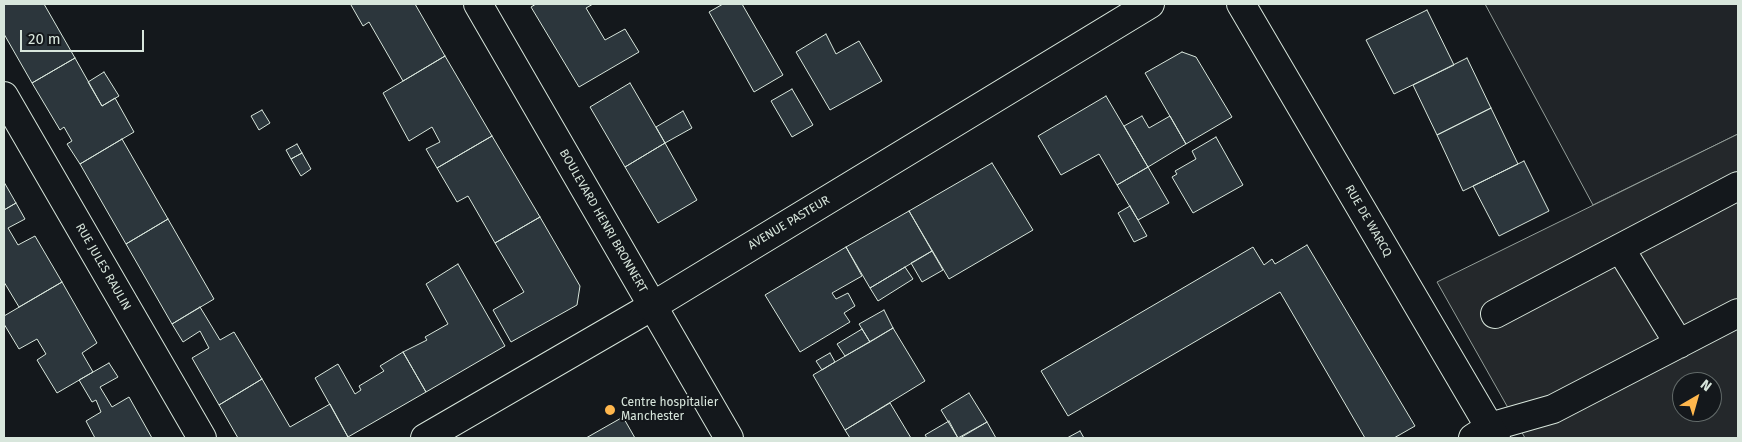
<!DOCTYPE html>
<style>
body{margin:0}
#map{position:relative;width:1742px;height:442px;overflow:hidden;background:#14181c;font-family:"Fira Sans",sans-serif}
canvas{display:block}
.frame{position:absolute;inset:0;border:5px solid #d8e6dc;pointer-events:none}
.north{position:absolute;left:1672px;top:372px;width:50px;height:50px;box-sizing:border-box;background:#14181c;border:1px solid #626a69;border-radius:50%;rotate:38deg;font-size:14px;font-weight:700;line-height:20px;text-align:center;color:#d8e6dc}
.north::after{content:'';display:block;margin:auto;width:18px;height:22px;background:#ffb74d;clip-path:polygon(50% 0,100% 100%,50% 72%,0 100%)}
.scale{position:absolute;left:20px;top:30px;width:124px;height:22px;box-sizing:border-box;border:2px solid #d8e6dc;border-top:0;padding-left:6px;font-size:15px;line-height:18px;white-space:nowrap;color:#d8e6dc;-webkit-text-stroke:4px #14181c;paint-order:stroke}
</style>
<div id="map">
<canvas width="1742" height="442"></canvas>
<div class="frame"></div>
<div class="north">N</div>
<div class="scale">20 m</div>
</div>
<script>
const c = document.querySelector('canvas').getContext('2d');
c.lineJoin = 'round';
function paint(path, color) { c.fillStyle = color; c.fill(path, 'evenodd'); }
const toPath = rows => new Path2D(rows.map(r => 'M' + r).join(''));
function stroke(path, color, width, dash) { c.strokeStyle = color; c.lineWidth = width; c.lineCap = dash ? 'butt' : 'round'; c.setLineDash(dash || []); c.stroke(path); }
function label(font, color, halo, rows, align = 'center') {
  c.font = font + ' "Fira Sans",sans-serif'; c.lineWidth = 4; c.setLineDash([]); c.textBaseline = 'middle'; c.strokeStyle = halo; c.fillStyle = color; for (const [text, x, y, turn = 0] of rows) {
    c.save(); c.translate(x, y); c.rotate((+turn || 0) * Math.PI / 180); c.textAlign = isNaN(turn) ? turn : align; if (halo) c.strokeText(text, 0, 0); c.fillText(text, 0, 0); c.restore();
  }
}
const green = toPath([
 [1485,4,1738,4,1738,134,1593,205,1485,4]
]);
paint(green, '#202428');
stroke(green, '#939e99', 1);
const parking = toPath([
 [1738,134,1738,438,1525,438,1437,282,1738,134],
 [1682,382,1712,382,1712,412,1682,412,1682,382]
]);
paint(parking, '#24282b');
stroke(parking, '#939e99', 1);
const building = toPath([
 [4,4,44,4,75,58,32,83,4,34,4,4],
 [352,4,415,4,445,56,403,81,369,22,363,26,351,5,352,4],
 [536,4,593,4,586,8,605,40,625,29,639,52,579,87,531,7,536,4],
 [723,4,742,4,783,75,754,92,709,12,723,4],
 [1427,10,1454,65,1394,94,1366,40,1427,10],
 [826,34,836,54,859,41,882,81,830,110,796,52,826,34],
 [1182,52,1196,57,1232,117,1186,144,1145,73,1182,52],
 [445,56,492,136,437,168,426,149,440,142,432,127,409,141,383,93,445,56],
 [75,58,102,106,115,98,134,132,80,164,67,144,72,141,64,127,60,130,32,83,75,58],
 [1467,58,1491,108,1437,135,1413,85,1467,58],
 [104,72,119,96,102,106,88,82,104,72],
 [630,83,665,143,625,167,590,107,630,83],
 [792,89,813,125,792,137,771,101,792,89],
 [1106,96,1148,167,1117,185,1099,154,1061,175,1038,136,1106,96],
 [1491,108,1518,164,1463,191,1437,135,1491,108],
 [262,110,270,123,259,130,251,116,262,110],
 [683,111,692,128,665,143,656,127,683,111],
 [1142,116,1149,128,1170,116,1186,144,1148,167,1124,126,1142,116],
 [492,136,540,217,495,243,468,196,457,202,437,168,492,136],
 [1216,137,1243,185,1193,213,1172,177,1177,174,1175,171,1196,159,1192,151,1216,137],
 [122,139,168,219,126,244,80,164,122,139],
 [665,143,697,200,658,223,625,167,665,143],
 [297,144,302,153,291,159,286,150,297,144],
 [302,153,311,169,301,176,291,159,302,153],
 [1524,161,1549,211,1499,236,1473,186,1524,161],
 [992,163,1033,230,949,279,909,211,992,163],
 [1148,167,1169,203,1138,220,1117,185,1148,167],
 [4,182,16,203,4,210,4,182],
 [16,203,25,219,8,228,18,245,35,236,62,282,19,307,4,282,4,210,16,203],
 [1130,206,1147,236,1134,242,1118,213,1130,206],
 [909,211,932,251,870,288,846,247,909,211],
 [540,217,580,286,577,305,511,342,493,310,524,292,495,243,540,217],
 [168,219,214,299,172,324,126,244,168,219],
 [1307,245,1415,426,1394,438,1365,438,1280,292,1068,416,1041,371,1253,247,1264,265,1272,259,1275,264,1307,245],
 [846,247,862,276,832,293,836,299,848,293,855,306,844,313,850,322,800,352,765,295,846,247],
 [932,251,943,270,922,282,911,263,932,251],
 [458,264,505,346,426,392,403,352,427,340,425,337,448,324,426,284,458,264],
 [905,267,913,279,878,301,870,288,905,267],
 [62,282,97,343,82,353,93,372,57,393,37,360,46,354,37,339,19,349,4,324,4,316,62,282],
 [200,307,220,340,234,332,262,379,219,405,192,358,209,348,200,331,183,342,172,324,200,307],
 [884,310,893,328,870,342,859,324,884,310],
 [893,328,925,381,845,430,813,375,893,328],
 [862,329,870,342,845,356,837,344,862,329],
 [403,352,426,392,348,437,315,378,338,364,355,394,361,390,359,386,384,371,380,366,403,352],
 [830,353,835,362,822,370,816,361,830,353],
 [109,363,118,377,100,387,112,407,129,397,152,438,95,438,86,421,101,412,96,400,92,402,79,380,109,363],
 [262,379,290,427,330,404,348,437,345,438,238,438,219,405,262,379],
 [969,393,987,422,958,438,941,410,969,393],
 [890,403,911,438,850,438,845,430,890,403],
 [623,417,635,438,586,438,623,417],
 [949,421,958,438,927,438,925,435,949,421],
 [987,422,996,438,960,438,987,422],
 [1080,431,1084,438,1067,438,1080,431]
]);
paint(building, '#2c363c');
stroke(building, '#d8e6dc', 1);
const minor = toPath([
 [4,96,202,438],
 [1620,248,1679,344],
 [1495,314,1738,186],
 [425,438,651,307],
 [1473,438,1490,427,1553,409,1738,313]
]);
const major = toPath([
 [478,4,729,438],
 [1241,4,1496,438],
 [651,307,1150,4]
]);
stroke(minor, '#d8e6dc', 30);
stroke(major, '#d8e6dc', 30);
stroke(minor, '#14181c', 28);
stroke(major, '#14181c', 28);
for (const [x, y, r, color] of [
 [610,410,6,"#ffb74d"]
]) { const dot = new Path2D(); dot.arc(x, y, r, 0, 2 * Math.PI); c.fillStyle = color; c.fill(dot); stroke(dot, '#14181c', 2); }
label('12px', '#d8e6dc', '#14181c', [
 ["BOULEVARD HENRI BRONNERT",603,221,60],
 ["RUE DE WARCQ",1368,221,60],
 ["AVENUE PASTEUR",789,223,-31],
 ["RUE JULES RAULIN",103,267,60]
]);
label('12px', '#d8e6dc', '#14181c', [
 ["Centre hospitalier",621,403],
 ["Manchester",621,417]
], 'left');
</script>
